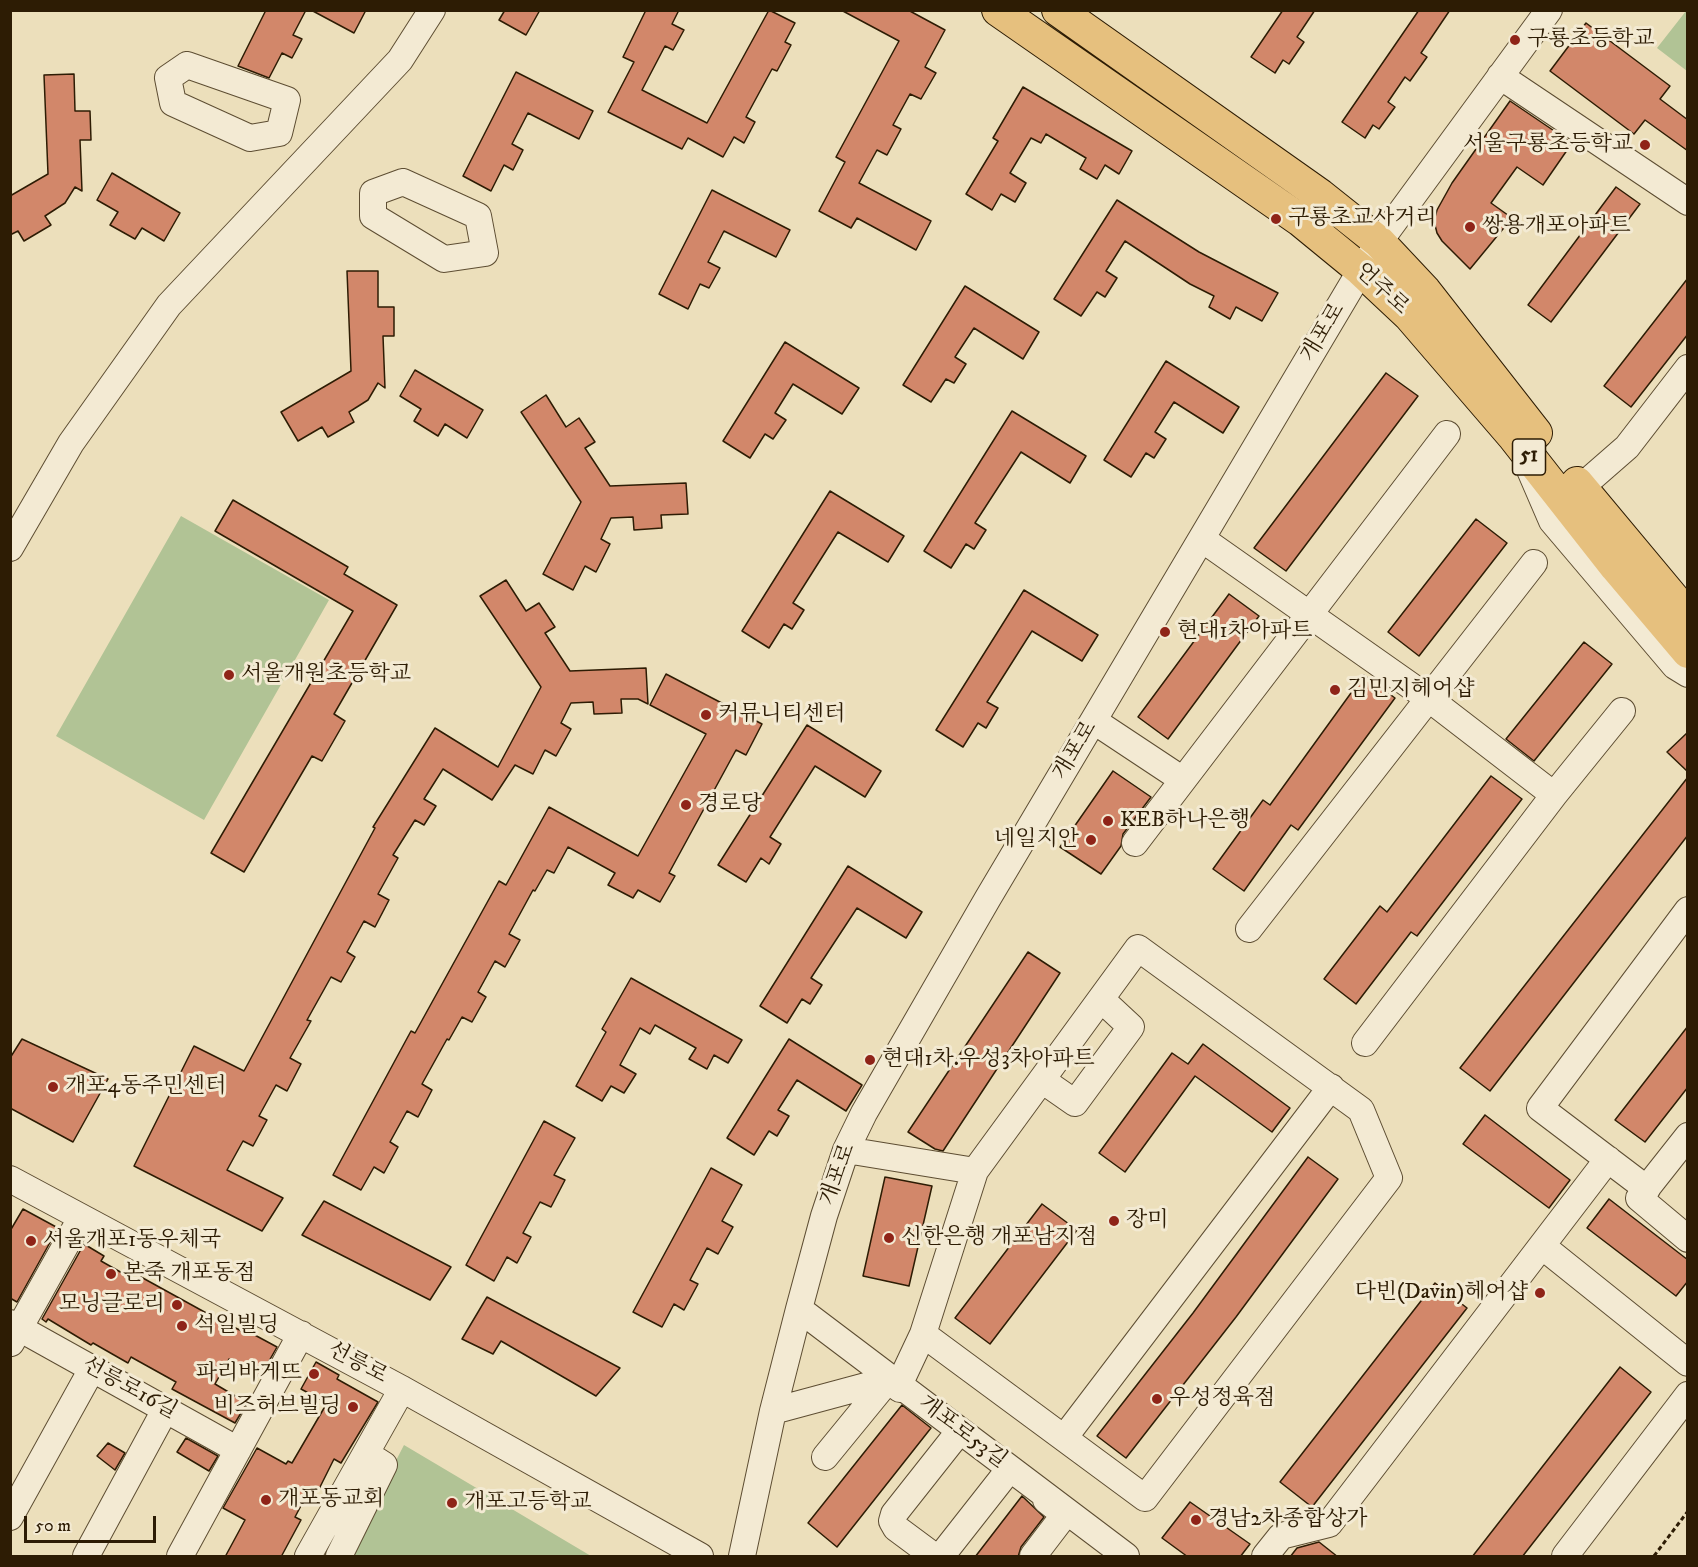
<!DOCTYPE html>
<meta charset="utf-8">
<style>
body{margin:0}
#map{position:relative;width:1698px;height:1567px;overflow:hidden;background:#ecdfbb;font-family:"IM FELL DW Pica",serif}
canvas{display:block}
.frame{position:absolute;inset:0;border:12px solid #2d1c04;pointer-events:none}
.scale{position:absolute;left:24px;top:1516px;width:132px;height:27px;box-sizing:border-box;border:3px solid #2d1c04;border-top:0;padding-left:8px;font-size:18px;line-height:21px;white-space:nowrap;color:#2d1c04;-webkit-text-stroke:4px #f3ead3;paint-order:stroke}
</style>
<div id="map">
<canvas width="1698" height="1567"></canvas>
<div class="frame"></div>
<div class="scale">50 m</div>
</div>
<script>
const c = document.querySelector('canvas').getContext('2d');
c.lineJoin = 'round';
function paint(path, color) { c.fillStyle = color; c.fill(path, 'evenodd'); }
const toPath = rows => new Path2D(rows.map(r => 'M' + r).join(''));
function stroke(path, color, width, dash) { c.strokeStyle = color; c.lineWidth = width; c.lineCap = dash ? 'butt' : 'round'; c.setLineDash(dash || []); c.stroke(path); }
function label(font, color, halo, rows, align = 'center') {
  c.font = font + ' "IM FELL DW Pica","Noto Serif KR",serif'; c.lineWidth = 6; c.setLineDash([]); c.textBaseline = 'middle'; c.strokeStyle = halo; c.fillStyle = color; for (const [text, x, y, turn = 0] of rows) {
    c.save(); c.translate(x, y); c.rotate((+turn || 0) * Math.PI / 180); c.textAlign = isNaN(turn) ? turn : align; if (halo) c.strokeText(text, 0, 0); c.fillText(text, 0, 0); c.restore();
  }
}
paint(toPath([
 [1686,11,1688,11,1687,71,1657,48],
 [181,516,329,600,204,820,56,736],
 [404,1445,591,1556,347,1556]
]), '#b1c395');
const building = toPath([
 [266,10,306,10,293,35,302,39,292,58,282,53,269,78,238,66,266,10],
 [311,10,366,10,354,33,311,10],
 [505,10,540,10,526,35,499,20,505,10],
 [646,10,679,10,672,24,684,30,673,50,665,46,642,90,707,123,769,10,795,23,785,42,791,45,777,71,772,69,746,117,755,122,744,143,734,137,723,157,688,138,682,149,608,112,634,62,623,57,646,10],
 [841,10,908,10,945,30,925,67,936,73,921,99,910,94,893,125,901,129,887,155,877,150,859,183,931,221,916,250,857,218,851,228,819,211,845,162,836,157,899,41,841,10],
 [1283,10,1315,10,1297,37,1304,42,1289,64,1283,60,1275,73,1251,57,1283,10],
 [1419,10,1450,10,1421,53,1427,57,1410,81,1405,77,1388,102,1395,107,1379,129,1373,125,1365,138,1342,122,1419,10],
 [1586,23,1670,86,1660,99,1688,120,1688,151,1645,120,1634,134,1550,71,1586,23],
 [516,72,593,111,579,139,528,113,512,144,523,150,513,170,504,165,491,191,463,176,516,72],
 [74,74,75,111,90,111,91,140,80,140,82,191,75,187,65,203,45,216,51,225,24,241,18,231,10,235,10,196,48,174,44,75,74,74],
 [1023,87,1132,151,1119,174,1105,165,1097,179,1080,169,1086,158,1046,134,1041,143,1031,138,1010,173,1026,183,1015,202,1001,194,992,210,966,194,998,141,993,138,1023,87],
 [1510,101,1572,143,1543,185,1517,167,1491,203,1512,218,1470,269,1442,241,1437,233,1434,221,1437,210,1452,183,1510,101],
 [112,173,180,213,164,241,142,228,135,239,110,225,118,212,97,200,112,173],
 [1616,187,1640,204,1551,322,1528,305,1616,187],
 [712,190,790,230,776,257,724,231,708,262,720,268,709,288,700,284,688,309,659,294,712,190],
 [1117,200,1199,252,1278,293,1262,321,1236,307,1230,319,1209,307,1214,296,1190,284,1125,241,1106,271,1117,278,1105,297,1097,292,1081,316,1054,299,1117,200],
 [347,271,378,271,378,307,394,307,394,336,383,336,385,388,378,383,368,400,349,412,354,422,328,437,322,427,298,441,281,412,351,371,347,271],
 [1688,278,1688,334,1631,407,1604,386,1688,278],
 [965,286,1039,332,1023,359,974,328,955,357,966,364,954,383,946,379,931,402,903,385,965,286],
 [785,342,859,388,842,414,793,384,775,413,786,420,773,439,765,434,750,458,723,441,785,342],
 [1166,361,1239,407,1223,433,1174,402,1155,432,1166,439,1154,458,1146,453,1131,477,1104,460,1166,361],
 [415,370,483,410,467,438,445,424,438,436,414,421,421,409,400,396,415,370],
 [1386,373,1418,396,1286,571,1254,548,1386,373],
 [546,395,566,427,579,418,595,442,585,448,610,486,686,483,688,514,661,515,662,528,634,530,633,517,611,518,601,539,610,544,596,572,585,566,573,590,543,574,581,502,521,412,546,395],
 [1012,411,1086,456,1070,483,1021,452,975,523,986,530,974,549,966,544,951,568,924,551,1012,411],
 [830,491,904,536,888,562,838,532,793,603,804,610,792,629,784,624,769,648,742,631,830,491],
 [233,500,348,567,344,574,397,605,334,714,345,721,322,761,312,756,244,872,211,853,353,611,215,531,233,500],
 [1476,519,1507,543,1419,656,1388,632,1476,519],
 [506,580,526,611,539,603,555,627,545,633,570,671,646,668,648,704,638,699,621,699,622,713,594,714,593,702,571,703,561,723,571,729,556,756,545,750,533,774,515,765,492,800,443,769,424,799,436,806,424,825,415,820,393,855,398,858,378,894,389,900,375,927,364,921,347,952,355,957,341,982,331,977,307,1020,311,1021,290,1058,301,1064,287,1091,276,1085,259,1116,267,1120,253,1146,243,1141,227,1170,283,1198,262,1231,134,1166,194,1046,244,1071,375,828,373,827,435,728,498,767,541,687,480,596,506,580],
 [1024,590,1098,635,1082,661,1032,631,987,702,998,708,986,728,978,723,963,747,936,730,1024,590],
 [1229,594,1259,616,1168,739,1138,717,1229,594],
 [1584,642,1612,664,1534,761,1506,739,1584,642],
 [666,674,762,724,746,755,736,750,669,873,675,876,660,902,638,890,633,898,608,885,615,873,568,847,554,873,547,870,535,891,533,890,509,934,520,940,505,967,495,961,478,992,486,997,472,1022,462,1017,449,1040,447,1039,422,1084,432,1090,418,1117,407,1111,390,1142,398,1147,384,1173,374,1167,361,1190,333,1175,411,1031,415,1033,499,881,506,885,549,807,638,856,706,734,650,705,666,674],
 [1364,675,1395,698,1298,830,1291,825,1244,891,1213,869,1263,800,1270,805,1364,675],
 [807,725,881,771,865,797,815,766,770,837,781,844,769,864,761,858,746,882,718,865,807,725],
 [1688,732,1688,772,1667,752,1688,732],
 [1113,771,1151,797,1123,834,1121,846,1101,874,1060,847,1113,771],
 [1491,776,1522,799,1417,936,1411,932,1356,1004,1324,979,1380,906,1387,912,1491,776],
 [1688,777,1688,835,1490,1091,1460,1068,1688,777],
 [848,866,922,912,906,938,857,908,811,978,822,985,810,1004,802,999,787,1023,760,1006,848,866],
 [1028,952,1060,973,943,1151,935,1149,908,1132,1028,952],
 [631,978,742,1040,728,1063,714,1055,707,1069,689,1059,696,1048,655,1025,650,1034,640,1028,620,1065,636,1074,624,1093,611,1086,602,1101,576,1086,606,1032,602,1029,631,978],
 [1688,1026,1688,1087,1645,1142,1615,1120,1688,1026],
 [22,1039,108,1079,73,1142,10,1108,10,1058,22,1039],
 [789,1039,862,1085,846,1111,797,1080,778,1110,789,1116,777,1136,769,1131,754,1155,727,1138,789,1039],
 [1203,1044,1290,1108,1272,1132,1195,1076,1125,1172,1099,1153,1172,1053,1188,1064,1203,1044],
 [1485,1115,1570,1180,1549,1208,1463,1144,1485,1115],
 [544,1121,575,1138,554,1175,565,1180,551,1207,540,1202,523,1233,531,1237,517,1263,507,1257,494,1281,466,1265,544,1121],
 [1308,1157,1338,1179,1236,1317,1126,1458,1097,1436,1193,1313,1308,1157],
 [711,1168,742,1185,722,1221,733,1227,718,1254,707,1248,690,1280,698,1284,684,1310,674,1304,662,1327,633,1312,711,1168],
 [885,1177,932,1186,909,1286,863,1276,885,1177],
 [1609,1199,1688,1260,1688,1281,1676,1296,1587,1228,1609,1199],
 [324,1201,451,1267,430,1300,302,1235,324,1201],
 [1042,1204,1077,1230,990,1344,955,1318,1042,1204],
 [23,1209,58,1228,17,1302,10,1298,10,1231,23,1209],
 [84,1244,104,1256,101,1261,138,1282,141,1277,219,1320,250,1335,251,1333,277,1347,260,1377,229,1359,215,1384,247,1403,235,1423,172,1389,176,1382,131,1357,128,1363,93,1343,91,1345,48,1319,46,1322,42,1319,84,1244],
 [1435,1283,1467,1308,1312,1507,1280,1482,1435,1283],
 [487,1297,620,1368,596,1396,501,1341,493,1354,462,1339,487,1297],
 [316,1362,339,1375,337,1379,378,1402,341,1463,334,1459,318,1491,311,1487,295,1517,301,1520,281,1557,225,1557,245,1520,223,1508,257,1448,286,1464,288,1461,292,1463,327,1403,301,1389,316,1362],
 [1620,1367,1651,1392,1522,1557,1472,1557,1620,1367],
 [902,1405,931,1428,837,1547,808,1523,902,1405],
 [186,1438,218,1456,209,1471,177,1452,186,1438],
 [108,1443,125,1453,115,1470,97,1456,108,1443],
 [1022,1496,1044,1517,1021,1547,1018,1557,975,1557,1022,1496],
 [1190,1502,1250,1544,1240,1557,1188,1557,1162,1538,1190,1502],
 [1319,1542,1338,1557,1290,1557,1297,1548,1319,1542]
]);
paint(building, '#d2876a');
stroke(building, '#2d1c04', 1.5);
const minor = toPath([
 [187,65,287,100,279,133,250,138,173,103,168,78,187,65],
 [1500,76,1688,202],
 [403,182,478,216,485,253,444,259,373,216,373,193,403,182],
 [1530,470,1552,521,1675,666,1688,674],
 [1580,488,1627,447,1688,368],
 [1202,539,1428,698,1554,795],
 [10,548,71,443,169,305,400,60,432,10],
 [1094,721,1183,780],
 [1135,843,1447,434],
 [1249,929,1534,563],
 [1365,1043,1554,795,1622,711],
 [1042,1080,1075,1103,1131,1027,1102,1000],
 [1688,1136,1639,1198,1688,1239],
 [846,1150,975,1171],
 [10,1179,402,1389,700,1556],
 [1647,1189,1540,1108,1688,910],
 [1542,1246,1688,1363],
 [799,1309,1126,1556],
 [10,1323,238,1450],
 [11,1343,81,1218],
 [899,1385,923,1334,975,1171,1138,948,1361,1110,1389,1178,1145,1498,923,1334],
 [773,1411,888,1380,900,1389],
 [958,1433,894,1514,892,1521,896,1528,931,1554,937,1556,942,1555,1008,1471],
 [1064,1438,1331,1087],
 [825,1457,888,1380],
 [10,1517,92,1369],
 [86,1556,165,1410],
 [180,1556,301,1334],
 [308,1556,402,1389],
 [339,1556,384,1465,373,1458],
 [742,1556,773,1411,799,1309,824,1216,846,1150,864,1113,988,898,1361,270,1379,242,1549,10],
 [1033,1556,1062,1518,1060,1511,1046,1500],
 [1265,1556,1281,1536,1329,1524,1608,1159],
 [1565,1556,1688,1395]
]);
const major = toPath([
 [998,10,1300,220,1361,270,1409,315,1514,437,1616,567,1688,652],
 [1058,10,1320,195,1379,242,1425,291,1536,433],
 [1577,483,1688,616]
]);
stroke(minor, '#5d4d32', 28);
stroke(major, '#2d1c04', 34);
stroke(toPath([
 [1654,1556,1688,1511]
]), '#2d1c04', 3, [4.5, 3]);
stroke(minor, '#f3ead3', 26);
stroke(major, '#e6c07e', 32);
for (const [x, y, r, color] of [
 [1515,40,6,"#8f2418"],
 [1645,145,6,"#8f2418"],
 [1276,219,6,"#8f2418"],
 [1470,227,6,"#8f2418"],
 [1165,632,6,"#8f2418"],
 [229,675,6,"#8f2418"],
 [1335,690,6,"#8f2418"],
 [706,715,6,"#8f2418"],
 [686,805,6,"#8f2418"],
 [1108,821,6,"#8f2418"],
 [1091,840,6,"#8f2418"],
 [870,1060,6,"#8f2418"],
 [53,1087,6,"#8f2418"],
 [1114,1221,6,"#8f2418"],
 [889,1238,6,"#8f2418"],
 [31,1241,6,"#8f2418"],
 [111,1274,6,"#8f2418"],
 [1540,1293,6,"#8f2418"],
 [177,1305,6,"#8f2418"],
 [182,1326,6,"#8f2418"],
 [314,1374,6,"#8f2418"],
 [1157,1399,6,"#8f2418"],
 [353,1407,6,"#8f2418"],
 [266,1500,6,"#8f2418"],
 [452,1503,6,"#8f2418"],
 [1196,1520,6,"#8f2418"]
]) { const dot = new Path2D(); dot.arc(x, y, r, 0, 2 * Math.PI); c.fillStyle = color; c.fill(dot); stroke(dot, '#f3ead3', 2); }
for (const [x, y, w] of [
 [1529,457,33]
]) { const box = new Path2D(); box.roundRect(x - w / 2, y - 18, w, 36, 4.5); c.fillStyle = '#f3ead3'; c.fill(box); stroke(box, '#2d1c04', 1.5); }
label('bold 21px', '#2d1c04', null, [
 ["51",1529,457]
]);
label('22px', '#2d1c04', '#f3ead3', [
 ["구룡초등학교",1527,40],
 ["서울구룡초등학교",1633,145,"right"],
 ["구룡초교사거리",1288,219],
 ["쌍용개포아파트",1482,227],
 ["현대1차아파트",1177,632],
 ["서울개원초등학교",241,675],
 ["김민지헤어샵",1347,690],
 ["커뮤니티센터",718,715],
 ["경로당",698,805],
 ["KEB하나은행",1120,821],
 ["네일지안",1079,840,"right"],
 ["현대1차.우성3차아파트",882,1060],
 ["개포4동주민센터",65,1087],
 ["장미",1126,1221],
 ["신한은행 개포남지점",901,1238],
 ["서울개포1동우체국",43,1241],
 ["본죽 개포동점",123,1274],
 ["다빈(Davin)헤어샵",1528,1293,"right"],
 ["모닝글로리",165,1305,"right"],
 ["석일빌딩",194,1326],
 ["파리바게뜨",302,1374,"right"],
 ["우성정육점",1169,1399],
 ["비즈허브빌딩",341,1407,"right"],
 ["개포동교회",278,1500],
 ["개포고등학교",464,1503],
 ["경남2차종합상가",1208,1520]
], 'left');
label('22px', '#2d1c04', '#f3ead3', [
 ["언주로",1381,290,43],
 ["개포로",1324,333,-59],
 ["개포로",1076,751,-59],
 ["개포로",839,1175,-70],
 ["선릉로",357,1364,28],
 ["선릉로16길",129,1389,29],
 ["개포로53길",962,1433,37]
]);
</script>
